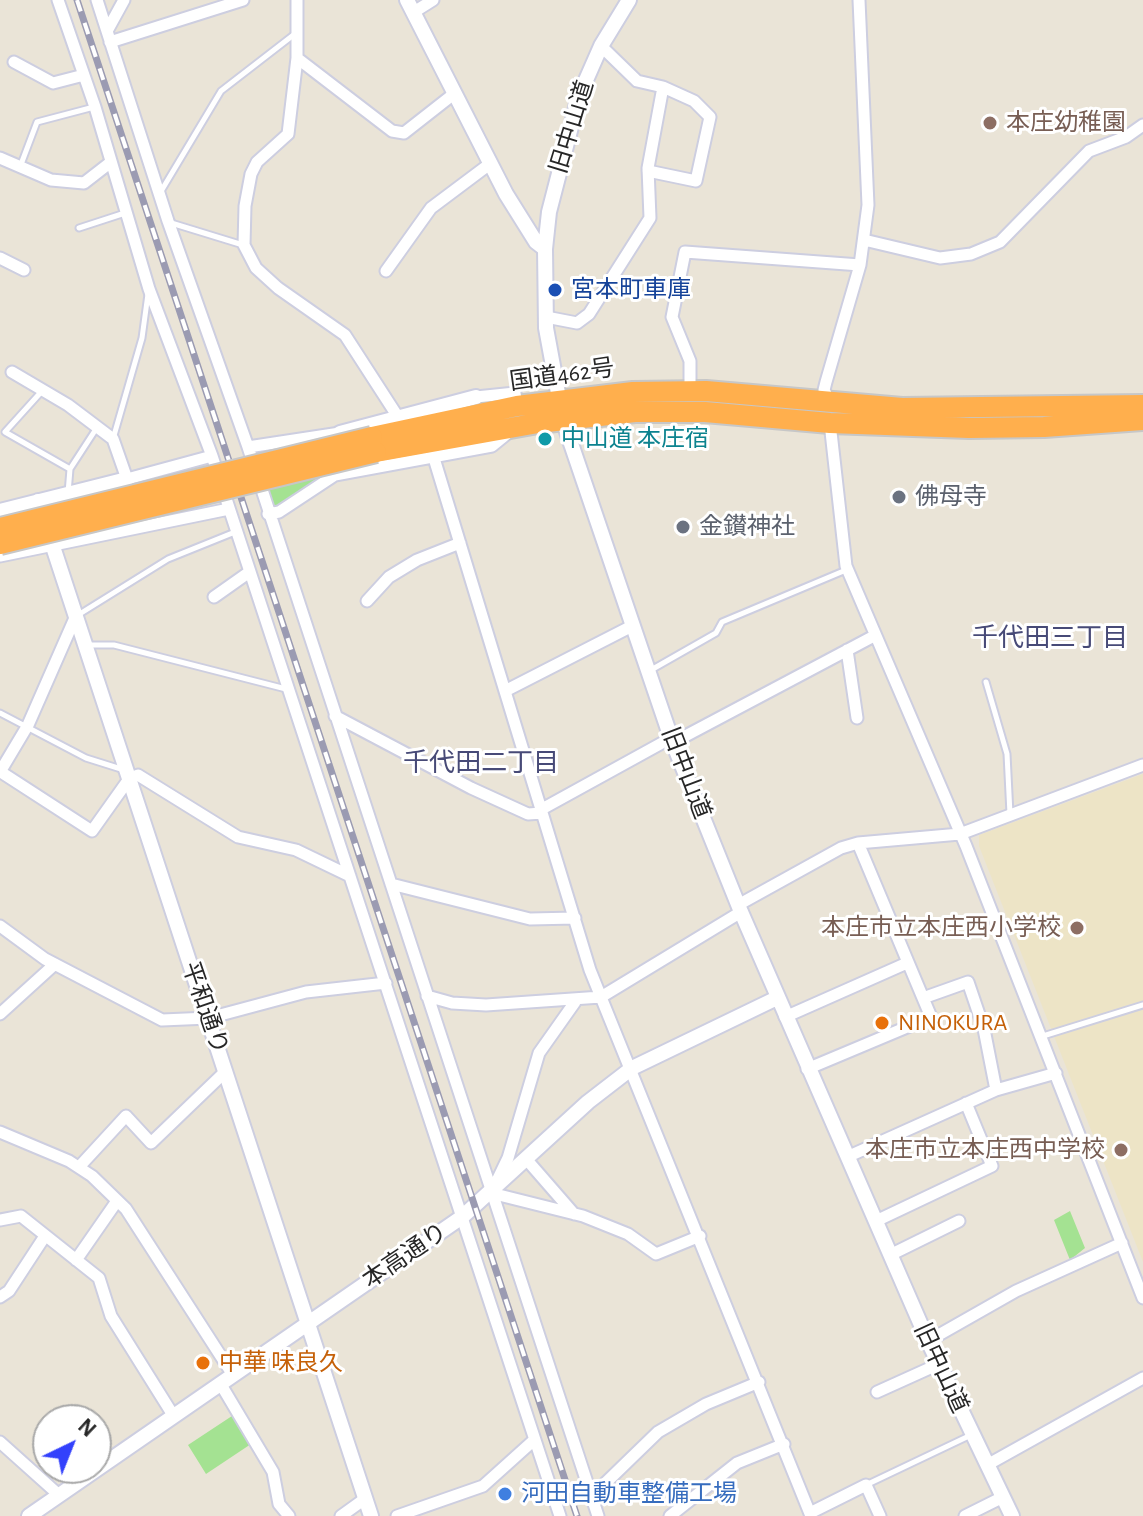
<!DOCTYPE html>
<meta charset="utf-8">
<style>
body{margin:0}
#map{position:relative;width:1143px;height:1516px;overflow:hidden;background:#eae4d7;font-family:"Alegreya Sans",sans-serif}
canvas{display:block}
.north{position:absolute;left:32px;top:1404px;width:80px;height:80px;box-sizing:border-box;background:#fff;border:2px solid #a9a9a9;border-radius:50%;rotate:43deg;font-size:22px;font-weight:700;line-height:32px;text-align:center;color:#272727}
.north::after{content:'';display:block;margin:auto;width:28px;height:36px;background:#3341fc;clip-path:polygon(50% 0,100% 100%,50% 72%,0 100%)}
</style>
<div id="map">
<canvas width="1143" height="1516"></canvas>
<div class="north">N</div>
</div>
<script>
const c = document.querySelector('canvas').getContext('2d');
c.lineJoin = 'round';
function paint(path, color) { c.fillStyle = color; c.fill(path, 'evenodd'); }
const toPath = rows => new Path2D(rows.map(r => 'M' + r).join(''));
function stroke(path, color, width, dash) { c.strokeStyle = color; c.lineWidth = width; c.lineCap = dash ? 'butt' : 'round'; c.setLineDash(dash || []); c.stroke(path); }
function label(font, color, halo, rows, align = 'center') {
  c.font = font + ' "Alegreya Sans","Noto Sans JP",sans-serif'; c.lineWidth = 6; c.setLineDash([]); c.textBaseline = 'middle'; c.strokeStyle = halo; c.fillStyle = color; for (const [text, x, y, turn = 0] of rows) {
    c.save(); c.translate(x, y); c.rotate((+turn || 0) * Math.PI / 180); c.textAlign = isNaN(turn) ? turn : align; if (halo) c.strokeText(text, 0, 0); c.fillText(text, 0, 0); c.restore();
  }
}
paint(toPath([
 [1143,774,1143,1262,979,846,979,835]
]), '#ede4c6');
paint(toPath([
 [319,438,366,463,282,507,273,506,254,452],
 [1070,1211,1085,1248,1070,1260,1054,1220],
 [235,1414,254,1442,206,1474,188,1445]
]), '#a4e292');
const lane = toPath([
 [20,167,37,122,94,107],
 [160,193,221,91,296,33],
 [168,222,243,245],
 [79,228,125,213],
 [42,391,5,432,70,469,68,493],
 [113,439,142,338,148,294],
 [70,469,96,429],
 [78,615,168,559,235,532],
 [89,645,114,645,286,689],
 [651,670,716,633,722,622,846,570],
 [986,682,1007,754,1010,814],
 [0,713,86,758,121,769],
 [1043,1036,1143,1005],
 [868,1484,971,1435]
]);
const street = toPath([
 [58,0,95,107,149,289,212,456,560,1516],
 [97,0,168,221,248,447,598,1516],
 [297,0,297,58,288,134,257,162,251,174,245,206,244,245,256,268,278,288,345,335,398,417],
 [414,12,433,0],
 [107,31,124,0],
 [110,42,243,0],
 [297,58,392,131,404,133,455,93],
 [14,62,53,83,84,75],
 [0,158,51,180,84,183,111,162],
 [648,171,696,181,710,117,694,101,663,87],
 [864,240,940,258,971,254,1000,242,1089,151,1126,137,1143,125],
 [0,258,24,270],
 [386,271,431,208,491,163],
 [546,317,577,323,589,314,650,218,648,168,663,87,637,81,601,46],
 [12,372,68,405,113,439,127,479,212,456],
 [690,391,690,361,672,317,685,252,860,265],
 [476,397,515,393,517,406],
 [831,404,824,390,826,382,860,265,868,205,859,0],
 [830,423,846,566,966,846,1143,1298],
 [248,447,340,433],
 [433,455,590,970,811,1516],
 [268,514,279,512,335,475,492,446,508,433],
 [0,556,229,509],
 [214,597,248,573],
 [367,601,389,577,417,560,460,543],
 [847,650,857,718],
 [505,691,632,626],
 [335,716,471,788,528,814,542,813],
 [674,742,874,636],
 [0,772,28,725,75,618],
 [1,772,92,831,129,779,138,775,238,837,296,850,350,876],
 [542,809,671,738],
 [858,843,923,998,968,982,984,1029,996,1090],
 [391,884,530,919,575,918],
 [738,905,841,848,858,843,960,834,1143,765],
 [0,926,45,959,162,1020,209,1018,306,992,386,983],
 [427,996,452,1003,486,1005,601,997,741,912],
 [0,1014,55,964],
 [785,1017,907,963],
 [807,1069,931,1017,923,998],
 [0,1132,69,1161,92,1176,126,1209,233,1375],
 [847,1157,996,1090,1056,1073],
 [527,1160,574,1214],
 [79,1167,126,1116,151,1143,226,1071],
 [495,1185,508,1158,539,1053,575,1002],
 [491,1193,583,1216,628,1234,656,1254,700,1236],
 [0,1220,21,1216,99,1278,111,1316,173,1415],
 [876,1221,992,1166,966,1103],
 [890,1255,959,1221],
 [76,1260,117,1201],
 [0,1297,9,1291,45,1236],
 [928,1341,1016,1291,1122,1243],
 [220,1383,273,1472,279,1504,289,1516],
 [877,1392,939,1364],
 [0,1442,59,1495],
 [987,1465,1143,1378],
 [591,1497,658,1432,706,1404,759,1382],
 [810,1513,866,1485,880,1516],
 [341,1516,366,1498],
 [397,1516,483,1486,533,1441],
 [670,1516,737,1463,784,1444],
 [965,1516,1003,1497]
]);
const secondary = toPath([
 [407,0,506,194,536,242,545,249],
 [629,0,601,46,579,96,549,212,545,249,546,328,563,420,671,738,741,912,928,1341,1012,1516],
 [340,433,476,397],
 [38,501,371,1516],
 [0,511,127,479],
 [29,1516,462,1217,588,1102,632,1068,777,998]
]);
const highway = toPath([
 [372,437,517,406,633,392,706,391,902,408,1143,405],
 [376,452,538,423,635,412,705,412,830,423,969,428,1044,427,1143,420]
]);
stroke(lane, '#cdcee0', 9);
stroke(street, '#cdcee0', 15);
stroke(secondary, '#cdcee0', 18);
stroke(highway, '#c7c7c7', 24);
stroke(lane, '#fff', 5);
stroke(street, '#fff', 11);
stroke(secondary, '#fff', 14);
stroke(highway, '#ffaf4d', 20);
const rail = toPath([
 [77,0,577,1516]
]);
stroke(rail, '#9b9bb2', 7);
stroke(rail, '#fff', 4, [12]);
const highwayBridge = toPath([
 [0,528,372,437],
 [0,544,376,452]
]);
stroke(highwayBridge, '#c7c7c7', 24, []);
stroke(highwayBridge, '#ffaf4d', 20);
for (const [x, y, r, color] of [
 [990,123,8,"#8d6e63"],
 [555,290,8,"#1a4fb4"],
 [545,439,8,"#0f9aa8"],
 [899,497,8,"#6b7280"],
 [683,527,8,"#6b7280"],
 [1077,928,8,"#8d6e63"],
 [882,1023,8,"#e8710a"],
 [1121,1150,8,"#8d6e63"],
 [203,1363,8,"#e8710a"],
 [505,1494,8,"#3f7fe0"]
]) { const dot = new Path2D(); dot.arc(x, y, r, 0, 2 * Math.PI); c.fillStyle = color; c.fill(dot); stroke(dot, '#fff', 3); }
label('24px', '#785e54', '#fff', [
 ["本庄幼稚園",1006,123,"left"],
 ["本庄市立本庄西小学校",1061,928],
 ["本庄市立本庄西中学校",1105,1150]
], 'right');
label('24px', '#272727', '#fff', [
 ["旧中山道",572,127,-73],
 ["国道462号",562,375,-8],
 ["旧中山道",686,773,69],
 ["平和通り",205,1008,71],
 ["本高通り",405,1256,-34],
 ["旧中山道",941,1368,65]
]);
label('24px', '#164399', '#fff', [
 ["宮本町車庫",571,290]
], 'left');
label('24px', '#0d838f', '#fff', [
 ["中山道 本庄宿",561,439]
], 'left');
label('24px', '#5b616d', '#fff', [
 ["佛母寺",915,497],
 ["金鑚神社",699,527]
], 'left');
label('24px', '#c56008', '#fff', [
 ["NINOKURA",898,1023],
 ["中華 味良久",219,1363]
], 'left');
label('24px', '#366cbe', '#fff', [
 ["河田自動車整備工場",521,1494]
], 'left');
label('26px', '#474a77', '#fff', [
 ["千代田三丁目",1050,638],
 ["千代田二丁目",481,763]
]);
</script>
